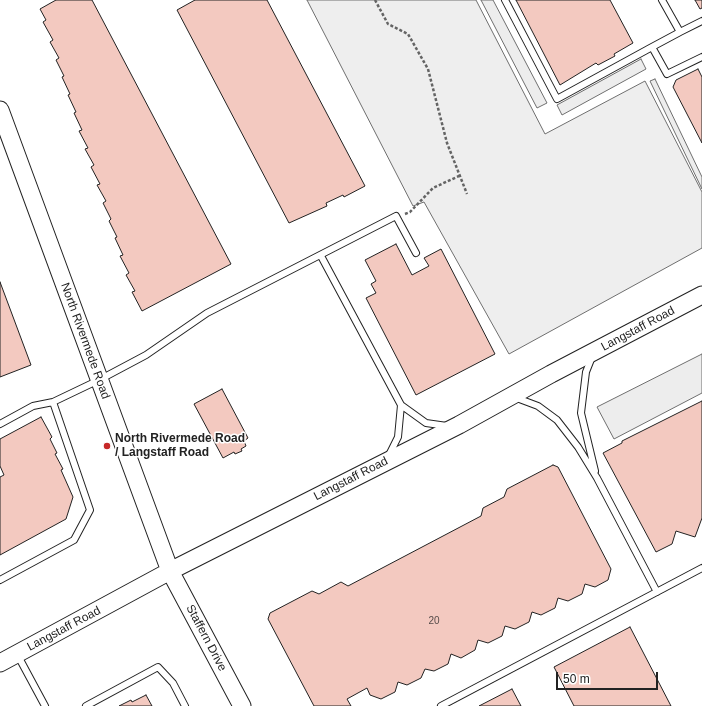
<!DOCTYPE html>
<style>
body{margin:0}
#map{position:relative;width:702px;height:706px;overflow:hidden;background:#fff;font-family:Helvetica,sans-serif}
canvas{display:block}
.scale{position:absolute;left:556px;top:672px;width:102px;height:18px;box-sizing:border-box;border:2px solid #222;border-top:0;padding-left:5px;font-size:12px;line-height:14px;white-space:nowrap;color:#222;-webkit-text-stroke:3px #fff;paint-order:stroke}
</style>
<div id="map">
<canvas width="702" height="706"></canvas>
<div class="scale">50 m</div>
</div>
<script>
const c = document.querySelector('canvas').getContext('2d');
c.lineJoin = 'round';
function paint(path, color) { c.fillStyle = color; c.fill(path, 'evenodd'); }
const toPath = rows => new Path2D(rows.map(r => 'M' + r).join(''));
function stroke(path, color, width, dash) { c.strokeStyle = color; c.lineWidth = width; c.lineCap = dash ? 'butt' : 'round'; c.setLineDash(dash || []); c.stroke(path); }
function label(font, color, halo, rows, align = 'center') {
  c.font = font + ' Helvetica,sans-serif'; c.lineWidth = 3; c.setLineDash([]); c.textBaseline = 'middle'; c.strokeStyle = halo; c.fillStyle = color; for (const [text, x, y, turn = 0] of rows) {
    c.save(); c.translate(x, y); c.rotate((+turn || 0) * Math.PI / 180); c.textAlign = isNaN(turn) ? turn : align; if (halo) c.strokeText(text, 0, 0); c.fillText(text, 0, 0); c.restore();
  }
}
const green = toPath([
 [307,0,476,0,545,134,645,81,702,192,702,248,509,354,424,202,413,206,307,0]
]);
paint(green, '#eee');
stroke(green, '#6f6f6f', 1);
const parking = toPath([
 [481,0,493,0,547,103,537,108,481,0],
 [641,59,646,69,562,115,557,105,641,59],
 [655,79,702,177,702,189,650,81,655,79],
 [702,354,702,393,614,439,597,407,702,354]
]);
paint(parking, '#ededed');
stroke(parking, '#6f6f6f', 1);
const building = toPath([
 [56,0,92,0,231,264,142,311,132,292,135,291,126,275,129,273,120,256,123,255,115,238,117,237,109,221,111,219,103,203,106,201,97,185,100,184,91,167,94,165,85,149,88,148,79,131,82,130,74,113,76,112,68,95,70,94,62,77,64,76,56,60,59,58,50,42,53,40,43,22,46,20,40,9,56,0],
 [195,0,267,0,365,186,344,197,343,195,326,203,327,206,289,223,177,10,195,0],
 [516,0,610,0,633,43,614,54,615,56,598,65,596,63,560,85,516,0],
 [695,0,702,0,702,8,700,9,695,0],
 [698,69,702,77,702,143,673,87,676,80,698,69],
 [396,244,412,275,429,266,424,258,441,249,495,354,416,395,366,298,376,293,371,284,376,281,365,260,396,244],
 [0,282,31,365,0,377,0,282],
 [222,389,248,438,244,441,246,446,241,449,242,451,235,454,234,452,223,458,194,404,222,389],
 [702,401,702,518,695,537,676,531,672,544,656,552,603,453,622,443,622,441,702,401],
 [41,417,52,437,50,439,57,453,55,454,63,469,61,470,73,497,66,519,0,555,0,477,4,475,0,466,0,439,41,417],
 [553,465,558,467,611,569,608,580,595,587,585,584,582,594,568,601,558,598,555,608,541,615,532,612,529,622,515,629,505,626,502,636,488,643,478,640,475,650,461,658,451,654,448,664,434,671,425,669,421,678,407,685,398,682,395,692,381,699,370,695,367,688,347,699,351,706,314,706,268,619,270,613,312,591,319,594,341,582,348,586,481,516,483,508,504,497,507,489,553,465],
 [630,627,671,706,574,706,554,667,630,627],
 [512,689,521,706,479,706,512,689],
 [146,695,152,706,119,706,131,700,132,702,146,695]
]);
paint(building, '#f3c9c0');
stroke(building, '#222', 1);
const lane = toPath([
 [505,0,557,99,652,47,667,74,702,57],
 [662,0,680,32,702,21],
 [652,47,680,32],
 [321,256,401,405,426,423,447,426],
 [592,357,586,372,581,413,595,471],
 [514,397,538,406,557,420,578,447,597,478,657,592],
 [0,424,33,406,53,402,99,380,146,355,207,313,396,216,416,253],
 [389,455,398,437,401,405],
 [0,580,74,540,90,510,53,402],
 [17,654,45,706],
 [86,706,158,667,173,683,185,706],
 [441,706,702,568]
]);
const secondary = toPath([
 [0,110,170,571,242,706],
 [0,663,170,571,459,425,551,374,702,295]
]);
stroke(lane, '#222', 8);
stroke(secondary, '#222', 19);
stroke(toPath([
 [375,0,388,24,408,34,428,69,447,143,467,194],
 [405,214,410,212,433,188,459,176]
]), '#646464', 2.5, [3, 2]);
stroke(lane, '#fff', 6);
stroke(secondary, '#fff', 17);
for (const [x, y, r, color] of [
 [107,446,4,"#c62828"]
]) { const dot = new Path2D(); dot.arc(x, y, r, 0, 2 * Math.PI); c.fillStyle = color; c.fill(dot); stroke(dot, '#fff', 1.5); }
label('10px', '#564c4a', null, [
 ["20",434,621]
]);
label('12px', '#222', '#fff', [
 ["Langstaff Road",638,329,-28],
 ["North Rivermede Road",85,341,70],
 ["Langstaff Road",351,479,-27],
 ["Langstaff Road",64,629,-28],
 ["Staffern Drive",206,638,62]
]);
label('bold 12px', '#222', '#fff', [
 ["North Rivermede Road",115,439],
 ["/ Langstaff Road",115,453]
], 'left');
</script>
